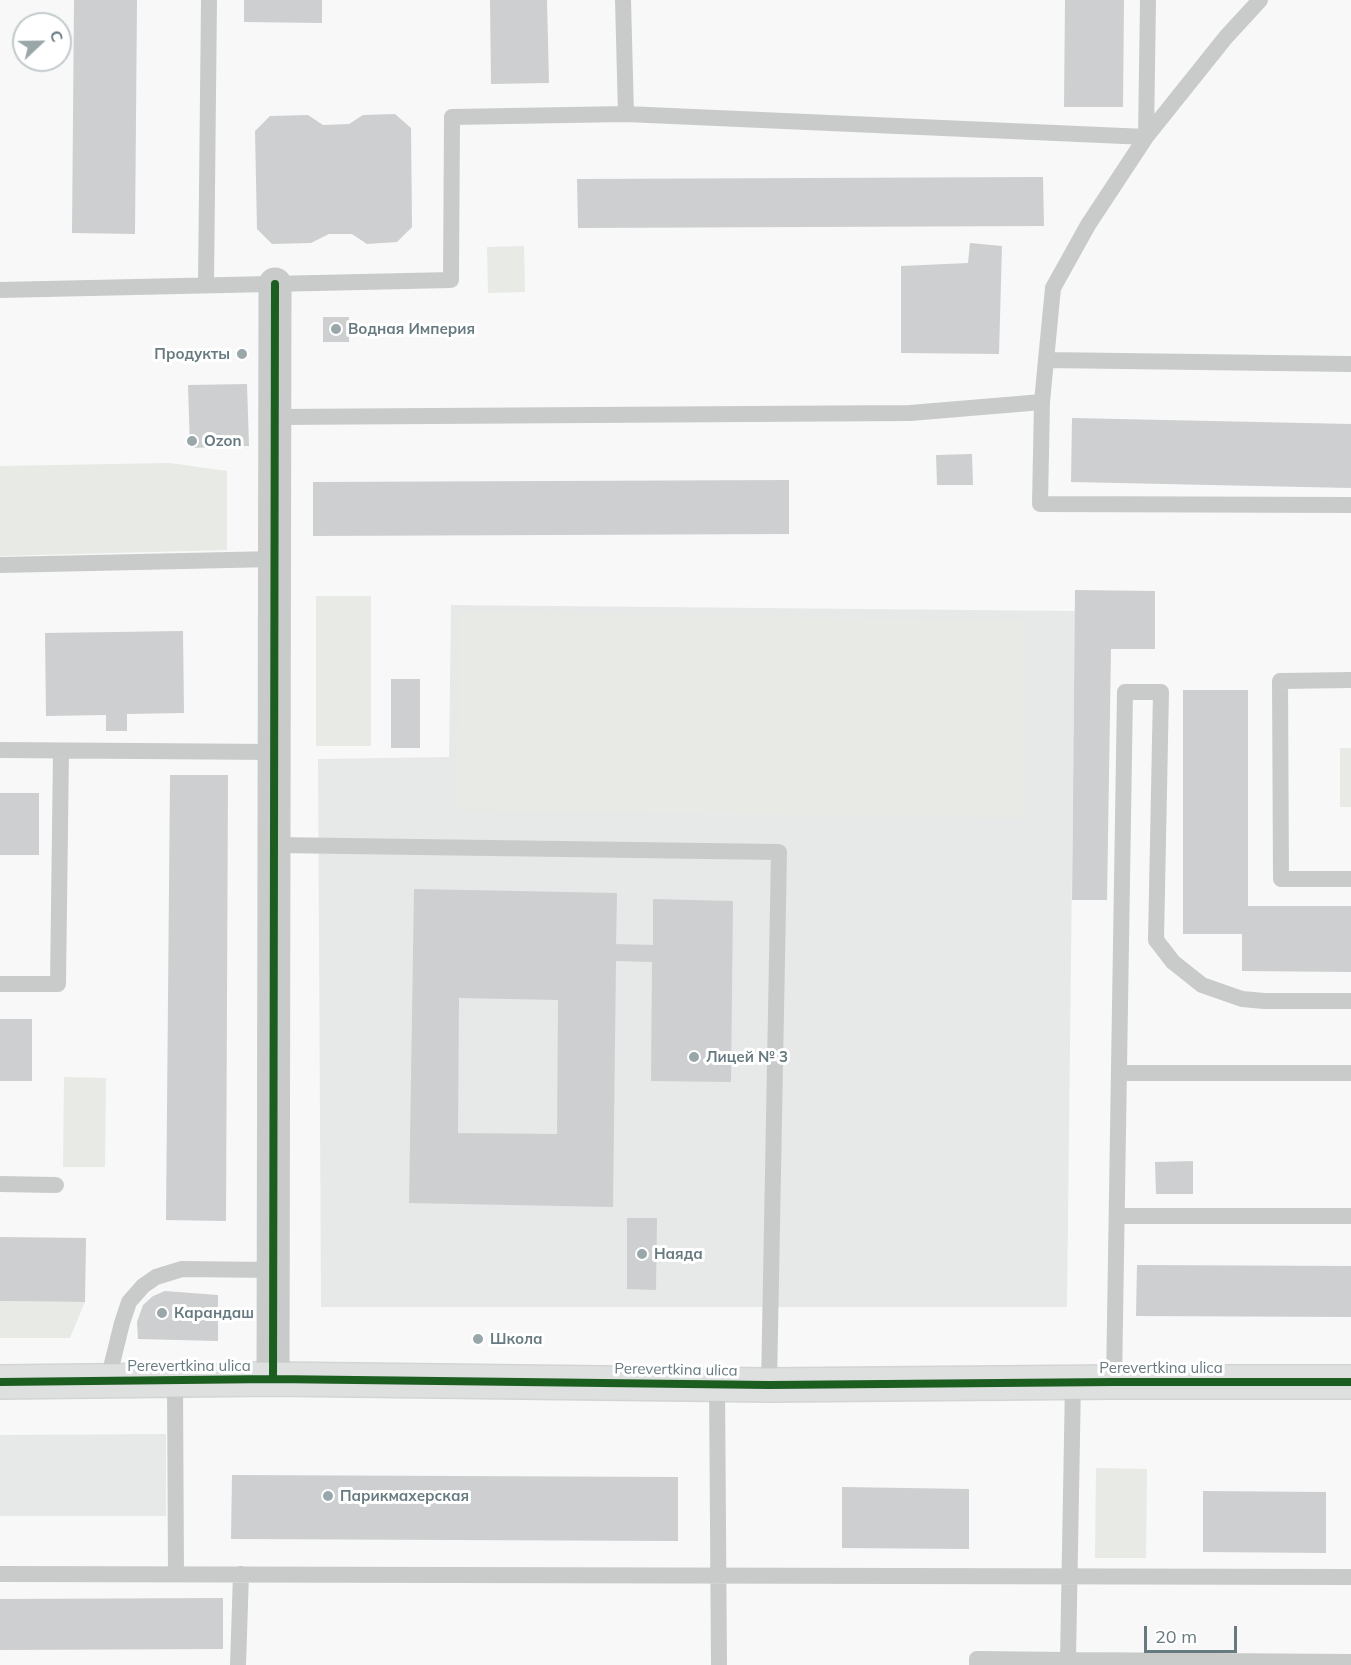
<!DOCTYPE html>
<html>
<head>
<meta charset="utf-8">
<style>
	body { margin:0 }
	#map { position:relative; width:1351px; height:1665px; overflow:hidden; background:#f8f8f8; font-family:Mulish,sans-serif }
	canvas { display:block }
	.north { position:absolute; left:12px; top:12px; width:60px; height:60px; box-sizing:border-box; background:#fff; border:2px solid #c2cacc; border-radius:50%; rotate:68deg; font-size:16px; font-weight:700; line-height:24px; text-align:center; color:#667a80 }
	.north::after { content:''; display:block; margin:auto; width:21px; height:27px; background:#99a6aa; clip-path:polygon(50% 0,100% 100%,50% 72%,0 100%) }
	.scale { position:absolute; left:1144px; top:1626px; width:93px; height:27px; box-sizing:border-box; border:3px solid #667a80; border-top:0; padding-left:8px; font-size:18px; line-height:21px; white-space:nowrap; color:#667a80; -webkit-text-stroke:4px #fff; paint-order:stroke }
</style>
</head>
<body>
<div id="map">
<canvas width="1351" height="1665"></canvas>
<div class="north">С</div>
<div class="scale">20 m</div>
</div>
<script>
const g = document.querySelector('canvas').getContext('2d');
g.lineJoin = 'round';
function fillPath(path, color) {
  g.fillStyle = color;
  g.fill(path, 'evenodd');
}
function shape(rows) {
  const path = new Path2D();
  for (const r of rows) {
    path.moveTo(r[0], r[1]);
    for (let i = 2; i < r.length; i += 2) path.lineTo(r[i], r[i + 1]);
  }
  return path;
}
function stroke(path, color, width, dash) {
  g.strokeStyle = color;
  g.lineWidth = width;
  g.lineCap = dash ? 'butt' : 'round';
  g.setLineDash(dash || []);
  g.stroke(path);
}
function drawText(font, color, halo, rows, align = 'center') {
  g.font = font + ' Mulish,sans-serif';
  g.lineWidth = 6;
  g.setLineDash([]);
  g.textBaseline = 'middle';
  g.strokeStyle = halo;
  g.fillStyle = color;
  for (const [text, x, y, turn = 0] of rows) {
    g.save();
    g.translate(x, y);
    g.rotate((+turn || 0) * Math.PI / 180);
    g.textAlign = isNaN(turn) ? turn : align;
    if (halo) g.strokeText(text, 0, 0);
    g.fillText(text, 0, 0);
    g.restore();
  }
}
fillPath(shape([
	[451,605,1075,611,1067,1307,321,1307,318,759,449,757],
	[166,1434,166,1516,0,1516,0,1435]
]), '#e7e9e8');
fillPath(shape([
	[524,246,525,292,488,293,487,247],
	[170,463,227,471,227,550,0,556,0,466],
	[316,596,371,596,371,746,316,746],
	[459,612,1025,621,1023,818,457,810],
	[1340,748,1351,748,1351,807,1340,807],
	[64,1077,106,1078,105,1167,63,1167],
	[0,1301,85,1302,70,1338,0,1338],
	[1096,1468,1147,1469,1146,1558,1095,1558]
]), '#e8eae6');
fillPath(shape([
	[74,0,137,0,135,234,72,233],
	[244,0,322,0,322,23,244,22],
	[490,0,547,0,549,83,491,84],
	[1065,0,1124,0,1123,107,1064,107],
	[395,114,411,128,412,227,397,242,367,244,352,234,329,234,311,243,272,244,257,229,255,131,270,116,308,115,323,125,349,124,363,115],
	[1043,177,1044,226,578,228,577,179],
	[970,243,1002,246,999,354,901,353,901,266,968,263],
	[323,317,349,317,349,342,323,342],
	[247,384,249,446,190,448,188,385],
	[1072,418,1351,424,1351,488,1071,482],
	[972,454,973,485,937,485,936,455],
	[789,480,789,534,313,536,313,482],
	[1075,590,1155,591,1155,649,1111,649,1107,900,1072,900],
	[183,631,184,713,127,714,127,731,106,731,106,715,46,716,45,633],
	[391,679,420,679,420,748,391,748],
	[1183,690,1248,690,1248,906,1351,906,1351,972,1242,971,1242,934,1183,934],
	[170,775,228,775,226,1221,166,1220],
	[0,793,39,793,39,855,0,855],
	[414,889,617,893,616,944,653,945,653,899,733,901,731,1082,651,1081,652,962,616,961,613,1207,409,1203],
	[459,998,558,1000,557,1134,458,1133],
	[0,1019,32,1019,32,1081,0,1081],
	[1193,1161,1193,1194,1156,1194,1155,1162],
	[627,1218,657,1218,656,1290,627,1289],
	[0,1237,86,1238,85,1302,0,1301],
	[1137,1265,1351,1266,1351,1317,1136,1316],
	[165,1291,218,1295,218,1341,138,1339,137,1322,143,1305,153,1296],
	[232,1475,678,1477,678,1541,231,1539],
	[842,1487,969,1489,969,1549,842,1548],
	[1203,1491,1326,1492,1326,1553,1203,1552],
	[223,1598,223,1649,0,1650,0,1599]
]), '#cdcfd0');
const secondary = shape([
	[0,1382,273,1379,769,1385,1114,1382,1351,1382]
]);
stroke(secondary, '#d3d4d5', 36);
stroke(shape([
	[623,0,626,114],
	[206,285,209,0],
	[0,290,451,280,452,117,626,114,1146,137,1148,0],
	[1046,360,1053,288,1088,225,1146,137,1226,37,1260,0],
	[1351,364,1046,360,1042,402,1040,504,1351,505],
	[275,417,910,413,1042,402],
	[0,565,275,559],
	[1351,680,1280,681,1281,879,1351,879],
	[0,750,274,752],
	[274,845,779,852,769,1385],
	[0,984,58,984,61,751],
	[1119,1073,1351,1073],
	[0,1184,56,1185],
	[1117,1216,1351,1216],
	[108,1380,122,1323,129,1302,143,1286,156,1277,182,1269,273,1270],
	[175,1380,176,1574],
	[1073,1382,1068,1660,1351,1662],
	[1114,1382,1125,692,1161,692,1156,940,1173,962,1202,985,1242,999,1264,1001,1351,1001],
	[717,1384,719,1665],
	[0,1574,1351,1577],
	[238,1665,241,1574],
	[977,1665,977,1659,1068,1660]
]), '#c9cbcb', 16);
stroke(shape([
	[273,1379,275,284]
]), '#c9cbcb', 33);
stroke(secondary, '#dedfdf', 33);
stroke(shape([
	[273,1379,275,284],
	[0,1382,273,1379,769,1385,1114,1382,1351,1382]
]), '#1b5e20', 8);
for (const [x, y, r, color] of [
	[336,329,6,"#99a6aa"],
	[242,354,6,"#99a6aa"],
	[192,441,6,"#99a6aa"],
	[694,1057,6,"#99a6aa"],
	[642,1254,6,"#99a6aa"],
	[162,1313,6,"#99a6aa"],
	[478,1339,6,"#99a6aa"],
	[328,1496,6,"#99a6aa"]
]) {
  const dot = new Path2D();
  dot.arc(x, y, r, 0, 2 * Math.PI);
  g.fillStyle = color;
  g.fill(dot);
  stroke(dot, '#fff', 2);
}
drawText('bold 15px', '#667a80', '#fff', [
	["Водная Империя",348,329],
	["Продукты",230,354,"right"],
	["Ozon",204,441],
	["Лицей № 3",706,1057],
	["Наяда",654,1254],
	["Карандаш",174,1313],
	["Школа",490,1339],
	["Парикмахерская",340,1496]
], 'left');
drawText('15px', '#667a80', '#fff', [
	["Perevertkina ulica",189,1366],
	["Perevertkina ulica",1161,1368],
	["Perevertkina ulica",676,1370,1]
]);
</script>
</body>
</html>
